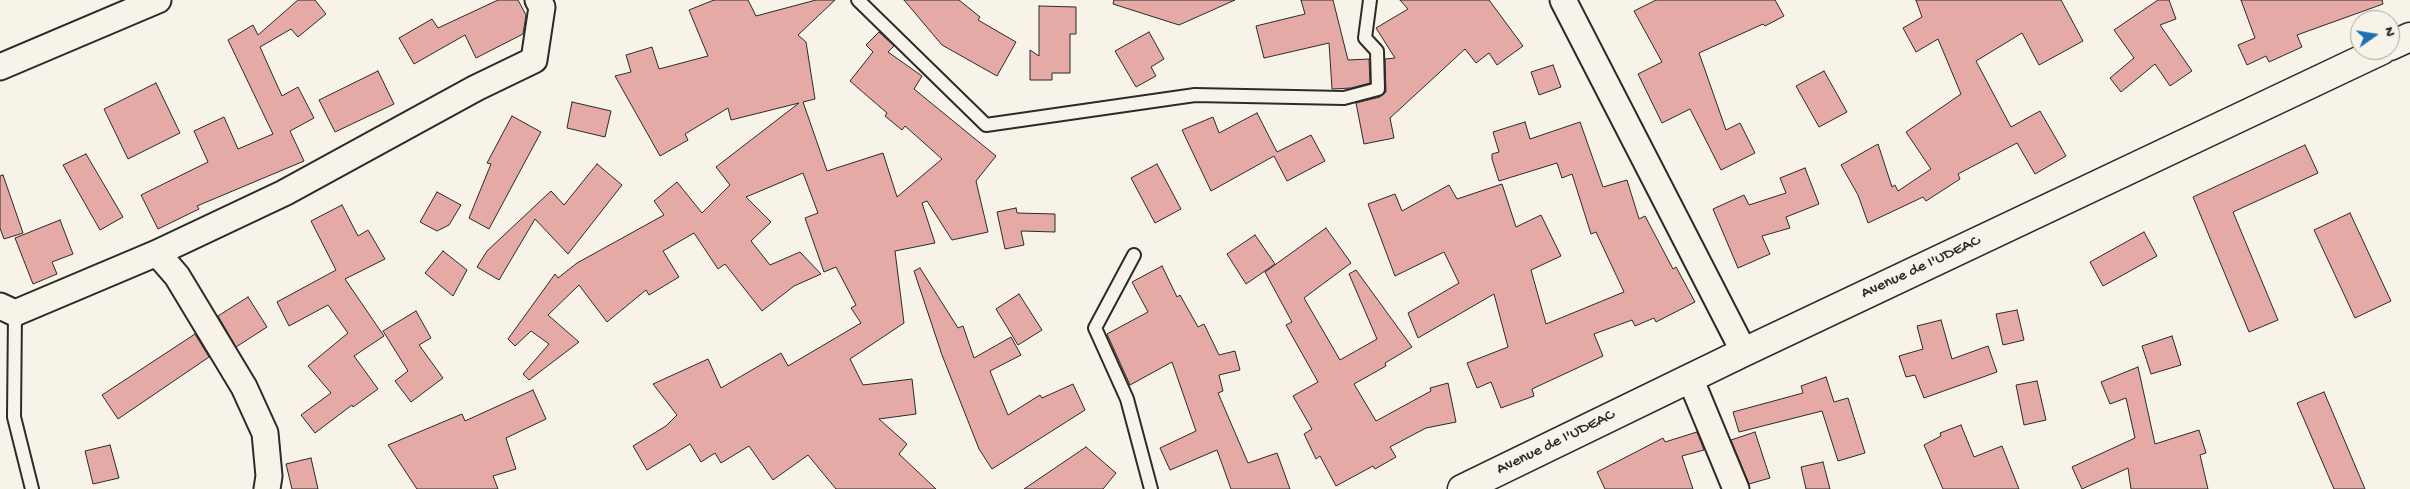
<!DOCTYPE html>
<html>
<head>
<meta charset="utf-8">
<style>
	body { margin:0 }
	#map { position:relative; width:2410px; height:489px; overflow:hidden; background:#f7f3e8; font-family:"Gochi Hand",sans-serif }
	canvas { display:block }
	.north { position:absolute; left:2350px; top:10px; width:50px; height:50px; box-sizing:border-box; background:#f7f3e8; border:1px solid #a5a39c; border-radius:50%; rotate:77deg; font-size:14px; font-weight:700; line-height:20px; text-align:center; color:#2b2b2b }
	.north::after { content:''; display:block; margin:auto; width:18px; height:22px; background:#1f6fb2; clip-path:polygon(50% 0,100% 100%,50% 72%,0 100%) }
</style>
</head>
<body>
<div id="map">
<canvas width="2410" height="489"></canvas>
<div class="north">N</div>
</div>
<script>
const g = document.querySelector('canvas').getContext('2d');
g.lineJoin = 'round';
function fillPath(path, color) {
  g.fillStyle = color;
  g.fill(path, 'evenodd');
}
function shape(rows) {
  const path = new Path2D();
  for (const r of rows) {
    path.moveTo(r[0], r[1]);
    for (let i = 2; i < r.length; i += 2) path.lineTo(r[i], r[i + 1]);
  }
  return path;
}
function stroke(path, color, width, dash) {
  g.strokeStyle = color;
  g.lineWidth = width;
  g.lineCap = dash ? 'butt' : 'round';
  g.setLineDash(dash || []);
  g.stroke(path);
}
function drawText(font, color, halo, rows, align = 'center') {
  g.font = font + ' "Gochi Hand",sans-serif';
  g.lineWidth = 4.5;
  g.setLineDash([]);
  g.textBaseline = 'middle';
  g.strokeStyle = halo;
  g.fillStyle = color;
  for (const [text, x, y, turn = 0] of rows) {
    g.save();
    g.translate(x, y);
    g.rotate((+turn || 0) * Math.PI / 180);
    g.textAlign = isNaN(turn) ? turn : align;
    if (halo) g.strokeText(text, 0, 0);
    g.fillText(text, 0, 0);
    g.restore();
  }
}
const building = shape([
	[298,0,315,0,326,14,298,37,291,29,260,47,282,96,298,87,314,118,290,131,304,161,197,206,199,209,158,229,141,195,208,162,194,131,224,117,238,149,273,134,228,40,253,25,258,35,298,0],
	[498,0,518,0,526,15,523,34,476,58,465,35,414,64,399,38,432,19,438,28,498,0],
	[714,0,748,0,756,16,816,0,835,0,798,35,806,42,815,99,803,102,827,171,883,153,897,197,942,159,905,126,902,130,885,116,887,113,850,81,873,52,866,45,879,32,894,46,888,52,922,76,914,89,996,156,976,181,988,232,952,240,927,201,922,203,935,243,895,251,904,323,850,359,863,385,912,379,916,414,879,419,907,444,899,454,936,489,836,489,808,455,773,480,749,446,721,463,715,453,701,462,690,444,647,470,633,446,666,426,677,415,653,384,708,359,721,388,781,353,788,366,861,323,851,308,856,305,836,267,824,272,805,218,818,213,803,173,746,197,771,222,751,241,770,265,800,252,821,274,794,286,762,311,725,264,718,269,694,233,663,251,679,277,649,295,646,290,607,322,579,285,548,315,579,342,529,380,523,374,549,344,531,331,515,346,508,339,555,274,558,278,577,263,664,215,654,201,677,182,702,213,730,185,716,167,799,103,731,120,728,108,685,134,688,140,660,156,615,76,631,72,626,55,652,47,659,69,708,56,689,10,714,0],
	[904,0,959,0,980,17,978,20,1016,42,997,76,942,45,904,0],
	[1114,0,1235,0,1179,25,1113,4,1114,0],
	[1301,0,1333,0,1348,60,1369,59,1370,83,1351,88,1332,89,1329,43,1264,58,1256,26,1305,14,1301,0],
	[1400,0,1489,0,1523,46,1497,65,1489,53,1476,63,1465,49,1390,118,1394,138,1364,144,1356,103,1380,97,1386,92,1385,59,1395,58,1376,28,1408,9,1400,0],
	[1656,0,1775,0,1784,16,1765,26,1763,24,1699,53,1726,130,1740,123,1755,153,1721,170,1690,109,1662,123,1638,74,1662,62,1634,11,1656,0],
	[1916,0,2061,0,2083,41,2039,65,2022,33,1976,61,2011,127,2040,111,2066,156,2035,174,2017,143,1958,174,1960,179,1926,201,1923,197,1868,223,1858,195,1841,165,1878,144,1892,187,1895,185,1898,191,1931,169,1906,132,1961,94,1938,39,1916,52,1903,28,1922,17,1916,0],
	[2158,0,2169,0,2176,19,2160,25,2192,71,2170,86,2155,64,2121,92,2110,78,2134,58,2114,30,2158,0],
	[2241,0,2382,0,2383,4,2297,35,2302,47,2269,62,2266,56,2247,65,2238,45,2255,38,2241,0],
	[1039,6,1076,7,1076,34,1070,34,1070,73,1052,73,1052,80,1030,80,1030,50,1039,56,1039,6],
	[1149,32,1164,59,1151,67,1156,76,1136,87,1115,51,1149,32],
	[1553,65,1561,87,1539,95,1531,72,1553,65],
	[378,71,394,104,335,132,319,100,378,71],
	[1824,71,1847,112,1819,127,1796,86,1824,71],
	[156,83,180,133,128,159,104,109,156,83],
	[572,102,611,111,605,137,567,128,572,102],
	[1257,113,1277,152,1311,135,1325,161,1287,181,1274,156,1211,191,1182,130,1213,117,1219,133,1257,113],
	[512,116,541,132,489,229,469,218,491,164,487,163,512,116],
	[1525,122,1530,139,1580,122,1603,187,1627,180,1639,219,1645,216,1673,269,1676,267,1695,302,1656,322,1654,318,1635,326,1632,320,1594,334,1603,356,1532,389,1534,396,1501,408,1491,382,1477,388,1467,363,1508,347,1494,294,1418,338,1408,313,1459,283,1444,252,1395,276,1368,204,1395,194,1402,211,1449,185,1457,199,1502,184,1516,227,1541,215,1561,256,1531,270,1546,324,1624,292,1596,232,1591,234,1572,174,1562,178,1557,163,1499,181,1492,159,1492,154,1499,152,1493,132,1525,122],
	[2305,145,2318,173,2233,212,2278,320,2249,332,2193,197,2305,145],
	[86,154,123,217,100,230,63,165,86,154],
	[597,164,622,185,568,254,535,219,499,280,477,267,487,251,551,191,564,205,597,164],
	[1157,164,1181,209,1155,223,1131,178,1157,164],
	[1805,168,1819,204,1786,217,1790,228,1762,236,1770,254,1738,268,1713,209,1744,195,1749,205,1786,193,1780,178,1805,168],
	[3,175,23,233,4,239,0,228,0,176,3,175],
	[437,192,461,205,449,225,437,231,420,222,437,192],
	[342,205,358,236,368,230,385,259,345,279,384,336,354,356,378,389,353,407,352,405,315,433,301,415,331,393,308,366,348,333,328,305,289,326,277,302,336,270,311,221,342,205],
	[1016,208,1017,213,1055,214,1055,232,1021,231,1024,245,1005,249,997,212,1016,208],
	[2350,213,2391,301,2355,318,2314,230,2350,213],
	[60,220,73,254,52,262,57,274,33,284,15,238,60,220],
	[1326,228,1351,263,1304,298,1340,360,1377,339,1349,274,1356,270,1412,347,1385,363,1386,366,1354,384,1376,421,1431,391,1430,388,1448,383,1456,422,1426,428,1390,447,1396,457,1375,469,1373,466,1336,486,1320,456,1316,459,1304,434,1312,429,1293,396,1318,382,1286,325,1292,322,1265,272,1326,228],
	[2144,232,2157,256,2103,286,2090,262,2144,232],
	[1255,235,1275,264,1246,284,1227,254,1255,235],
	[443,251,467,270,453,296,425,273,443,251],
	[1162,266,1177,297,1180,295,1198,327,1204,324,1219,355,1235,351,1240,370,1219,375,1223,391,1218,393,1248,463,1277,453,1290,489,1231,489,1217,450,1170,470,1160,448,1196,431,1172,362,1130,385,1107,334,1148,312,1132,282,1162,266],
	[920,268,958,328,963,326,974,358,1011,337,1021,355,990,371,1008,415,1040,395,1042,398,1073,384,1085,410,992,469,979,449,942,355,914,271,920,268],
	[1019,294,1042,330,1018,345,996,309,1019,294],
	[248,297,267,327,236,347,218,316,248,297],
	[2017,310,2024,340,2003,345,1996,314,2017,310],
	[416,311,431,338,419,345,443,378,411,402,395,381,408,371,383,331,416,311],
	[1941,320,1952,359,1988,346,1997,372,1924,398,1915,375,1906,377,1899,356,1923,349,1917,326,1941,320],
	[195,334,209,357,118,419,102,395,195,334],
	[2172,336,2181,365,2151,374,2142,346,2172,336],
	[2138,367,2155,444,2199,430,2206,453,2200,455,2208,489,2131,489,2128,468,2082,489,2072,467,2135,438,2126,398,2110,404,2101,382,2138,367],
	[1826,377,1834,402,1848,398,1865,453,1838,461,1822,411,1739,432,1733,412,1803,393,1801,386,1826,377],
	[2037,381,2046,420,2024,425,2016,385,2037,381],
	[533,390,546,419,506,438,516,469,493,476,498,489,417,489,388,445,462,414,465,421,533,390],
	[2324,392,2365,489,2334,489,2297,403,2324,392],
	[1961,425,1974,457,2002,446,2019,489,1943,489,1924,445,1941,436,1940,433,1961,425],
	[1697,432,1704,450,1682,456,1693,489,1605,489,1597,472,1663,438,1665,442,1697,432],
	[1755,432,1770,478,1749,484,1731,440,1755,432],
	[110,445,119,478,93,484,85,451,110,445],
	[1086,447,1116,473,1103,489,1024,489,1086,447],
	[311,458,318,489,292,489,286,464,311,458],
	[1823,462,1830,489,1806,489,1801,467,1823,462]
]);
fillPath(building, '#e5aaa6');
stroke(building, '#2b2b2b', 1);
const lane = shape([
	[858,0,986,125,1195,95,1344,98,1378,89,1377,51,1365,38,1370,0],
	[1134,255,1095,328,1127,399,1151,489],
	[15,313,14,417,32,489]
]);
const street = shape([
	[1563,0,1744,352],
	[0,67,158,0],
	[157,253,177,276,244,387,265,433,269,476,267,489],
	[0,306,15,313,157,253,284,193,476,88,534,60,542,7,538,0],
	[1690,378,1736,489]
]);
const secondary = shape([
	[2390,46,2410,37],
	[1462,489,1744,352,2382,50]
]);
stroke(lane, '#2b2b2b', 16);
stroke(street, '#2b2b2b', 29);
stroke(secondary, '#2b2b2b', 31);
stroke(lane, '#f7f3e8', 12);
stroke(street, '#f7f3e8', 25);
stroke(secondary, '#f7f3e8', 28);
drawText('16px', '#2b2b2b', '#f7f3e8', [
	["Avenue de I'UDEAC",1921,268,-25],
	["Avenue de I'UDEAC",1556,443,-26]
]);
</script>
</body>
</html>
